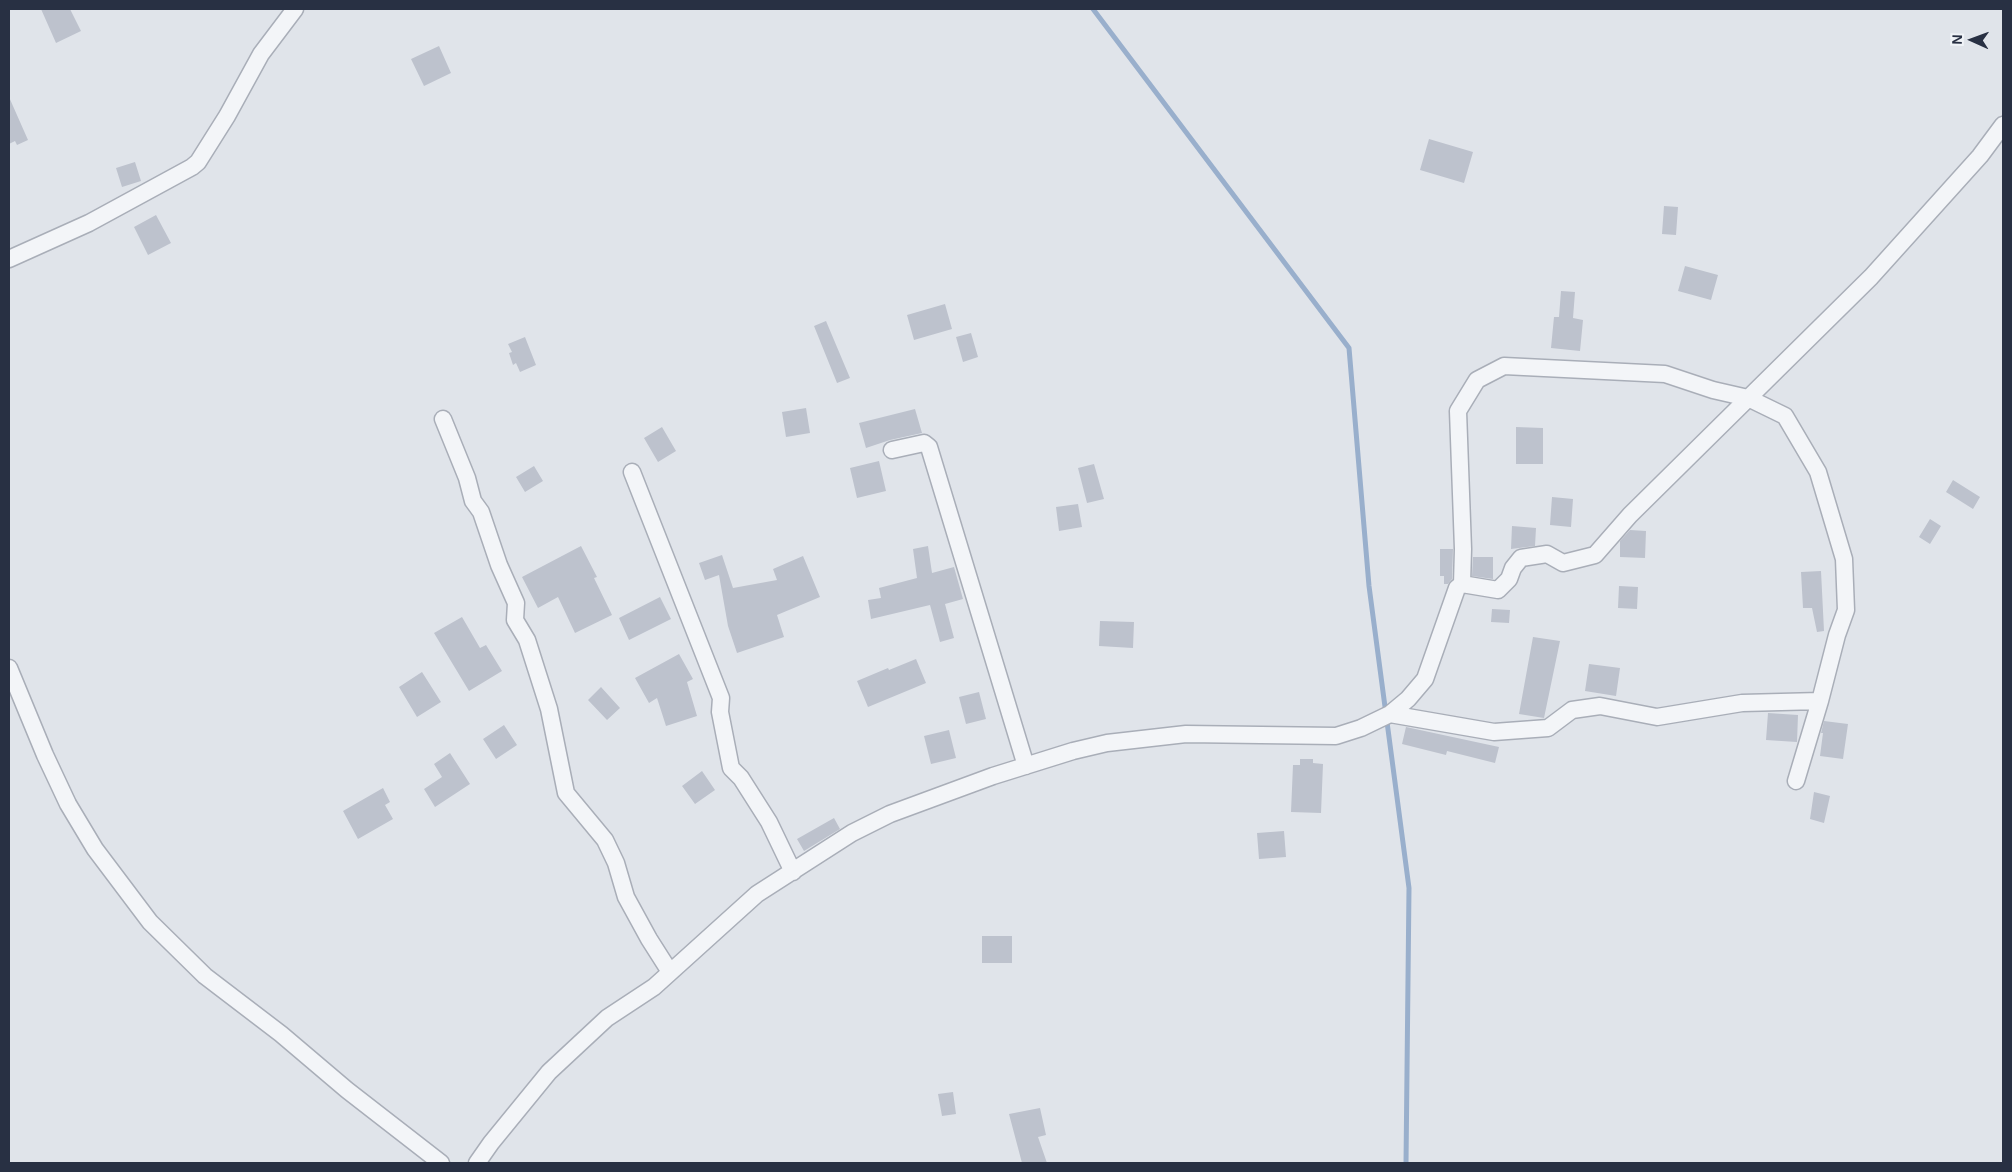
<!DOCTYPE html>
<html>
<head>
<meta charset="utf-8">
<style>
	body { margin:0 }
	#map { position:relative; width:2012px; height:1172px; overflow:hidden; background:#e0e4ea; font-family:Arial,sans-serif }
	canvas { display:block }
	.frame { position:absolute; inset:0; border:10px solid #283043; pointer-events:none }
	.north { position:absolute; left:1947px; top:15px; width:50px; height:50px; -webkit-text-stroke:4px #f0f3f7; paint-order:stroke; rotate:272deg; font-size:14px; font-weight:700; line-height:20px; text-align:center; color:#283043 }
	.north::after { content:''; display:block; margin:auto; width:18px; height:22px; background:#283043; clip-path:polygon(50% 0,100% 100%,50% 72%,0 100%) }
</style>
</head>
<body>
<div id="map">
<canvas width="2012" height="1172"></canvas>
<div class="frame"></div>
<div class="north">N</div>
</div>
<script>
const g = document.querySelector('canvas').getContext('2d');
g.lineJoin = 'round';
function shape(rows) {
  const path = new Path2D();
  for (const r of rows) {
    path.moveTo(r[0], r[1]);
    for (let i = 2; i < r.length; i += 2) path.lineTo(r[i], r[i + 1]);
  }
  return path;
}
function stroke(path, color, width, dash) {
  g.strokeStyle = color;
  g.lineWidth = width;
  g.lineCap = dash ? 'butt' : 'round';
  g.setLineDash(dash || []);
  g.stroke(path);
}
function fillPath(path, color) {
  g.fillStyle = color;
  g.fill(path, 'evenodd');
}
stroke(shape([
	[1093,9,1349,348,1369,586,1409,888,1406,1163]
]), '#99afcc', 5);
fillPath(shape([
	[41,9,70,9,81,31,56,43],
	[439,46,451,73,424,86,411,59],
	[9,97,28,140,17,145,15,141,9,144],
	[1429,139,1473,152,1464,183,1420,170],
	[135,162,141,181,122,187,116,168],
	[1664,206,1678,207,1676,235,1662,234],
	[156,215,171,243,148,255,134,227],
	[1685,266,1718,275,1711,300,1678,291],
	[1561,291,1575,292,1573,318,1583,320,1580,351,1551,348,1554,317,1559,317],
	[945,304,952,329,914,340,907,315],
	[826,321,850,378,837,383,814,326],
	[971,333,978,357,963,362,956,337],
	[525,337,536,365,520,372,516,363,513,365,509,353,512,352,508,344],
	[806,408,810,433,786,437,782,412],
	[915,409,922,433,890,440,866,448,859,423],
	[662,427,676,451,658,462,644,438],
	[1516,427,1543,428,1543,464,1516,464],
	[879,461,886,491,857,498,850,468],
	[1094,464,1104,499,1087,503,1078,468],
	[534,466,543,481,525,492,516,477],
	[1953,480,1980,497,1973,509,1946,492],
	[1552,497,1573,499,1571,527,1550,525],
	[1078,504,1082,527,1059,531,1056,507],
	[1930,519,1941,526,1930,544,1919,537],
	[1512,526,1536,528,1535,546,1511,549],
	[1630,530,1646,531,1645,558,1620,557,1620,541],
	[581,546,597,577,594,578,612,615,575,633,558,597,538,608,522,577],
	[928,546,932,573,954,567,963,599,945,604,954,638,940,642,930,605,871,619,868,600,881,598,879,588,917,578,913,549],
	[1440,549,1453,549,1452,579,1448,584,1444,584,1444,576,1440,576],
	[722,555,733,588,777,580,773,569,803,556,820,597,777,615,784,637,737,653,728,626,719,575,705,580,699,563],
	[1473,557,1493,557,1493,579,1472,576],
	[1821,571,1824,631,1817,632,1812,608,1803,608,1801,572],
	[1619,586,1638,587,1637,609,1618,608],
	[660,597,671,619,629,640,619,618],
	[1492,609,1510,610,1509,623,1491,622],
	[462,617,480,648,486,645,502,671,469,691,434,633],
	[1100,621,1134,622,1133,648,1099,646],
	[1533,637,1560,641,1544,718,1519,714],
	[679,654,693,679,687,682,697,716,666,726,657,698,649,703,635,678],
	[916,659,926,683,868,707,857,681,888,668,889,670],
	[1589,664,1620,668,1616,696,1585,691],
	[422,672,441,702,417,717,399,687],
	[601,687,620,708,607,720,588,700],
	[979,692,986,719,966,724,959,697],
	[1768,713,1798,715,1797,742,1766,740],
	[1824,721,1848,724,1843,759,1820,756,1823,733,1821,733],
	[504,725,517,745,496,759,483,739],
	[1406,727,1499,747,1495,763,1447,751,1446,755,1402,744],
	[949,730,956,758,931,764,924,736],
	[450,753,470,784,435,807,424,789,442,777,434,764],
	[1300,759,1313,759,1313,763,1323,764,1321,813,1291,812,1293,765,1300,765],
	[702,771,715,790,695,804,682,786],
	[383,788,390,802,385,805,393,819,358,839,343,811],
	[1814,792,1830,796,1824,823,1810,819],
	[834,818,840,829,804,851,797,839],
	[1284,831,1286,857,1259,859,1257,833],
	[982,936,1012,936,1012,963,982,963],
	[953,1092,956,1114,942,1116,938,1094],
	[1040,1108,1046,1135,1038,1137,1047,1163,1022,1163,1009,1114]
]), '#bdc2cd');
const minor = shape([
	[9,259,89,223,192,167,198,162,227,116,261,54,295,9],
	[443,419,467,478,473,501,481,512,499,565,516,603,515,620,527,640,549,709,566,793,605,840,616,863,626,897,649,939,670,972],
	[892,450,924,443,929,447,1026,766],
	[632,472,721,698,720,712,731,768,741,778,769,822,793,872],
	[1462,584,1463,549,1458,411,1477,380,1504,366,1665,374,1713,390,1748,398,1785,416,1818,472,1844,559,1846,610,1837,635,1820,701,1796,781],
	[9,668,45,755,68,804,95,849,150,922,205,976,281,1034,347,1090,441,1163],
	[1390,714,1494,732,1548,728,1572,710,1600,706,1657,717,1742,703,1820,701],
	[477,1163,491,1143,549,1072,607,1018,654,987,757,894,852,833,890,814,993,776,1073,751,1107,743,1186,734,1336,736,1361,728,1390,714,1408,699,1425,679,1457,588,1462,584,1498,590,1509,579,1513,568,1521,558,1547,554,1563,563,1595,555,1630,515,1871,277,1980,156,2003,125]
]);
stroke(minor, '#a9aeb8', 19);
stroke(minor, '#f3f5f8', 16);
</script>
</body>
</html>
